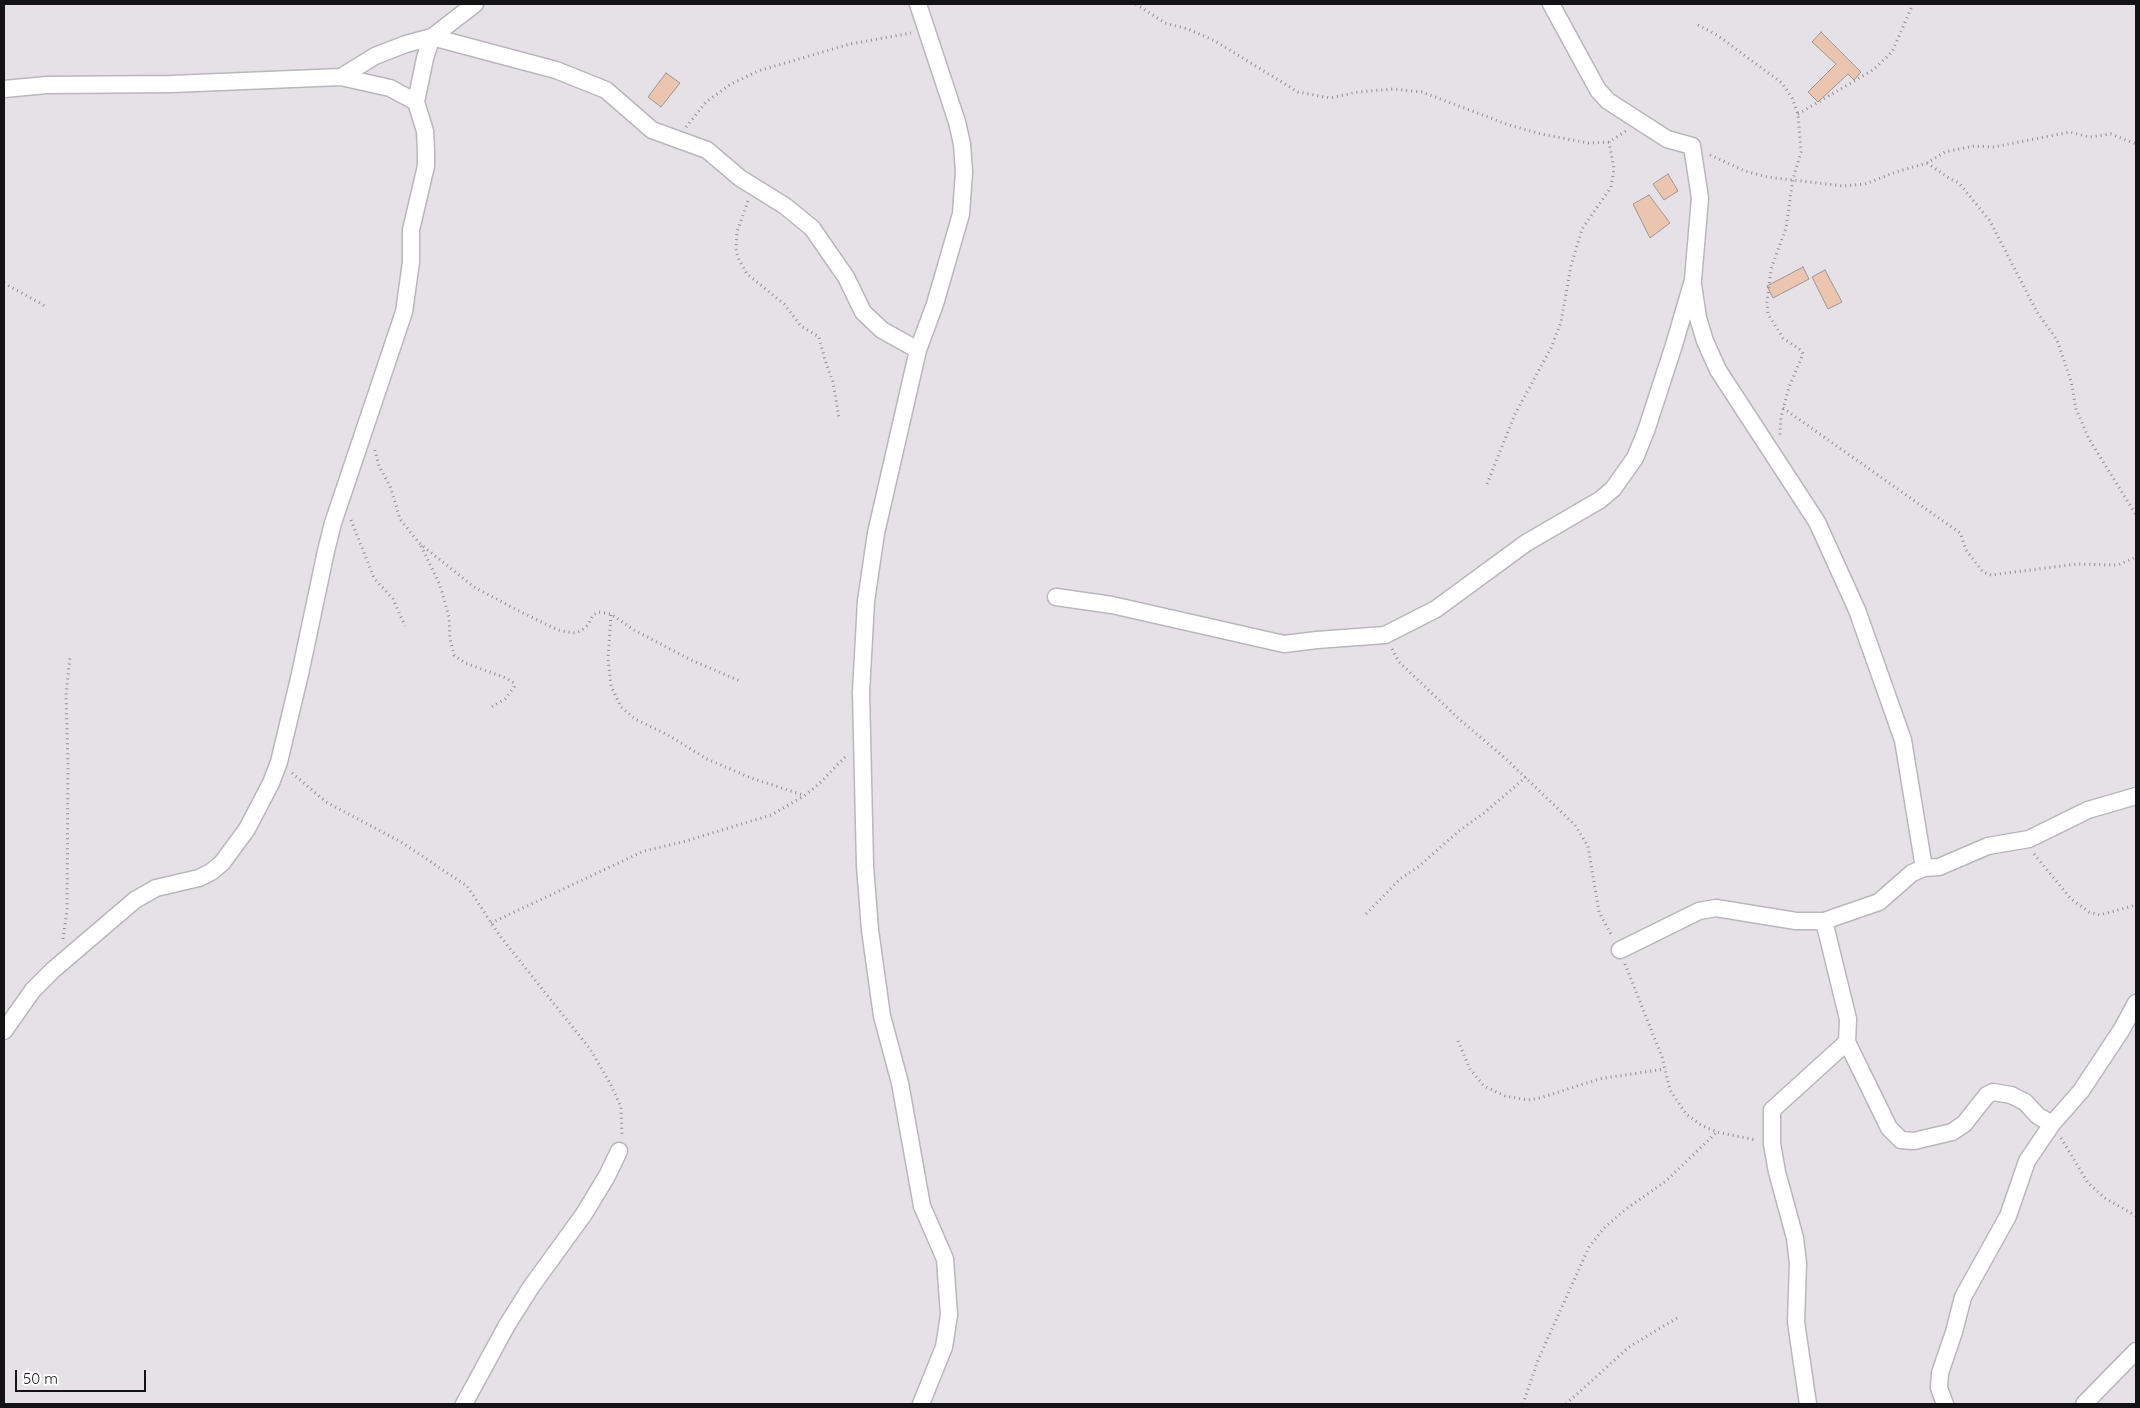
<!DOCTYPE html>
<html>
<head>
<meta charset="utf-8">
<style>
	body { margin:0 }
	#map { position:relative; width:2140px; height:1408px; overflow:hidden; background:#e5e1e6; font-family:Quicksand,sans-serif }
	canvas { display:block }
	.frame { position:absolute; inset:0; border:5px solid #131214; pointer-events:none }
	.scale { position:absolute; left:15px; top:1370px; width:131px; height:22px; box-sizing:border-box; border:2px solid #131214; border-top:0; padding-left:6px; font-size:15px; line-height:18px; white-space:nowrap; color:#131214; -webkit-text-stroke:4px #fff; paint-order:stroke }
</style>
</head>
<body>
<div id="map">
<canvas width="2140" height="1408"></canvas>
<div class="frame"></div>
<div class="scale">50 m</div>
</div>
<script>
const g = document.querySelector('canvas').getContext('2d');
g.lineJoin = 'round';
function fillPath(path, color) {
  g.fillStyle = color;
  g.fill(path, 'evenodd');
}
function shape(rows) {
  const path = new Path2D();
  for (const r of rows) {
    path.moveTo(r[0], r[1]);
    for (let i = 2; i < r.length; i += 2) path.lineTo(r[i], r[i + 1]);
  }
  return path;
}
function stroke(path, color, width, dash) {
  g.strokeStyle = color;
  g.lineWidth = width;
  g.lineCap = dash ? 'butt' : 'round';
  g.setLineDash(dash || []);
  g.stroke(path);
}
const building = shape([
	[1821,32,1861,72,1854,80,1848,74,1818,102,1808,92,1836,64,1812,42,1821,32],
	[666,73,680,83,661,107,648,97,666,73],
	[1668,174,1678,191,1664,200,1653,184,1668,174],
	[1649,195,1670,223,1650,238,1633,204,1649,195],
	[1803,267,1809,279,1773,298,1767,286,1803,267],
	[1825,270,1842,302,1828,309,1812,277,1825,270]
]);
fillPath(building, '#ebc5af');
stroke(building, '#9c9794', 1);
const minor = shape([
	[918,4,957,122,962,144,964,172,961,214,935,304,918,350,876,533,866,601,861,692,865,866,870,930,882,1016,900,1083,922,1206,945,1259,949,1315,944,1347,921,1404],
	[341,77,375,56,406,44,432,37,556,70,606,90,652,130,707,150,740,178,785,206,812,228,846,277,863,312,882,330,918,350],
	[4,89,47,85,172,84,341,77,390,88,416,102,425,131,426,150,426,166,411,230,411,262,404,312,333,523,326,551,300,674,279,762,271,783,247,829,222,863,211,872,199,878,156,888,135,900,53,970,33,990,4,1031],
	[416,102,425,58,432,37,475,4],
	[1693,285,1698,318,1705,341,1718,370,1817,522,1857,610,1903,740,1924,868],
	[1056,597,1112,605,1284,644,1317,640,1385,635,1436,609,1526,543,1600,500,1613,489,1635,458,1646,431,1674,345,1693,280,1700,198,1692,146,1667,139,1608,101,1598,90,1551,4],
	[1824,921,1848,1019,1847,1042,1889,1128,1901,1140,1914,1141,1952,1132,1964,1124,1987,1095,1993,1092,2011,1095,2025,1102,2038,1116,2052,1124],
	[1620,950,1699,911,1716,908,1796,921,1824,921,1879,902,1912,873,1924,868,1939,867,1988,846,2029,839,2088,810,2136,796],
	[464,1404,507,1325,531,1287,584,1214,607,1176,619,1151],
	[1808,1404,1796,1322,1798,1263,1795,1238,1777,1172,1772,1144,1772,1110,1847,1042],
	[1945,1404,1939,1388,1940,1373,1954,1332,1963,1297,2008,1216,2027,1161,2052,1124,2081,1091,2122,1029,2136,1003],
	[2084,1404,2136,1351]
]);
stroke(minor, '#bab7bc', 19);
stroke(shape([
	[1136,4,1165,23,1188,29,1215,41,1298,92,1330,98,1358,92,1393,89,1422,92,1509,125,1541,134,1588,143,1609,142,1626,131],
	[1698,25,1717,35,1782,83,1792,98,1798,114,1801,152,1793,179,1786,228,1771,269,1767,303,1768,314,1783,338,1802,351,1803,354,1789,387,1781,417,1780,435],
	[1798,114,1873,70,1892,52,1913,4],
	[686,127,706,102,731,84,758,71,850,44,911,33],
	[1710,155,1745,171,1767,177,1843,186,1865,184,1896,172,1927,163,1945,152,1974,146,1994,147,2070,132,2089,137,2111,134,2136,144],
	[1927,163,1949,178,1959,183,1990,221,2037,312,2057,340,2071,381,2076,409,2089,439,2136,515],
	[748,201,737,232,736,249,738,258,747,274,784,304,801,326,819,337,825,360,833,382,839,418],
	[4,283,45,306],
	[1783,408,1960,533,1966,550,1983,572,1991,575,2077,564,2118,565,2136,557],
	[375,450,379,466,390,486,400,519,419,543,474,587,521,612,558,630,567,632,576,633,582,630,588,625,593,615,599,612,611,614,634,630,691,660,740,681],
	[1487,484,1515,414,1551,348,1561,322,1571,266,1582,229,1611,187,1614,169,1609,142],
	[351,520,374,578,393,599,405,626],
	[421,546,440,585,449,617,450,639,454,655,465,663,506,678,514,683,514,687,505,699,490,708],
	[611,615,608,658,611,686,621,707,635,719,668,735,707,759,751,778,803,795],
	[1392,649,1399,662,1459,719,1505,758,1575,825,1588,846,1599,912,1612,936],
	[292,773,326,802,401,842,467,886,500,936,590,1049,610,1083,621,1107,622,1136],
	[2034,854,2071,899,2089,912,2100,915,2136,905],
	[1366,914,1400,879,1418,867,1459,831,1484,813,1526,777],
	[491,923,644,851,686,841,771,815,804,796,819,784,845,757],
	[63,939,67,911,68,765,66,695,70,657],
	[1625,964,1662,1057,1670,1090,1686,1114,1701,1125,1717,1132,1756,1140],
	[1458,1041,1470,1069,1484,1086,1505,1096,1528,1100,1540,1098,1599,1079,1665,1069],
	[2061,1138,2088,1183,2105,1198,2136,1216],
	[1523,1404,1538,1360,1589,1247,1604,1228,1626,1209,1666,1181,1717,1132],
	[1566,1404,1629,1347,1677,1318]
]), '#928f93', 3, [1, 4]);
stroke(minor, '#fff', 16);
</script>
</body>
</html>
